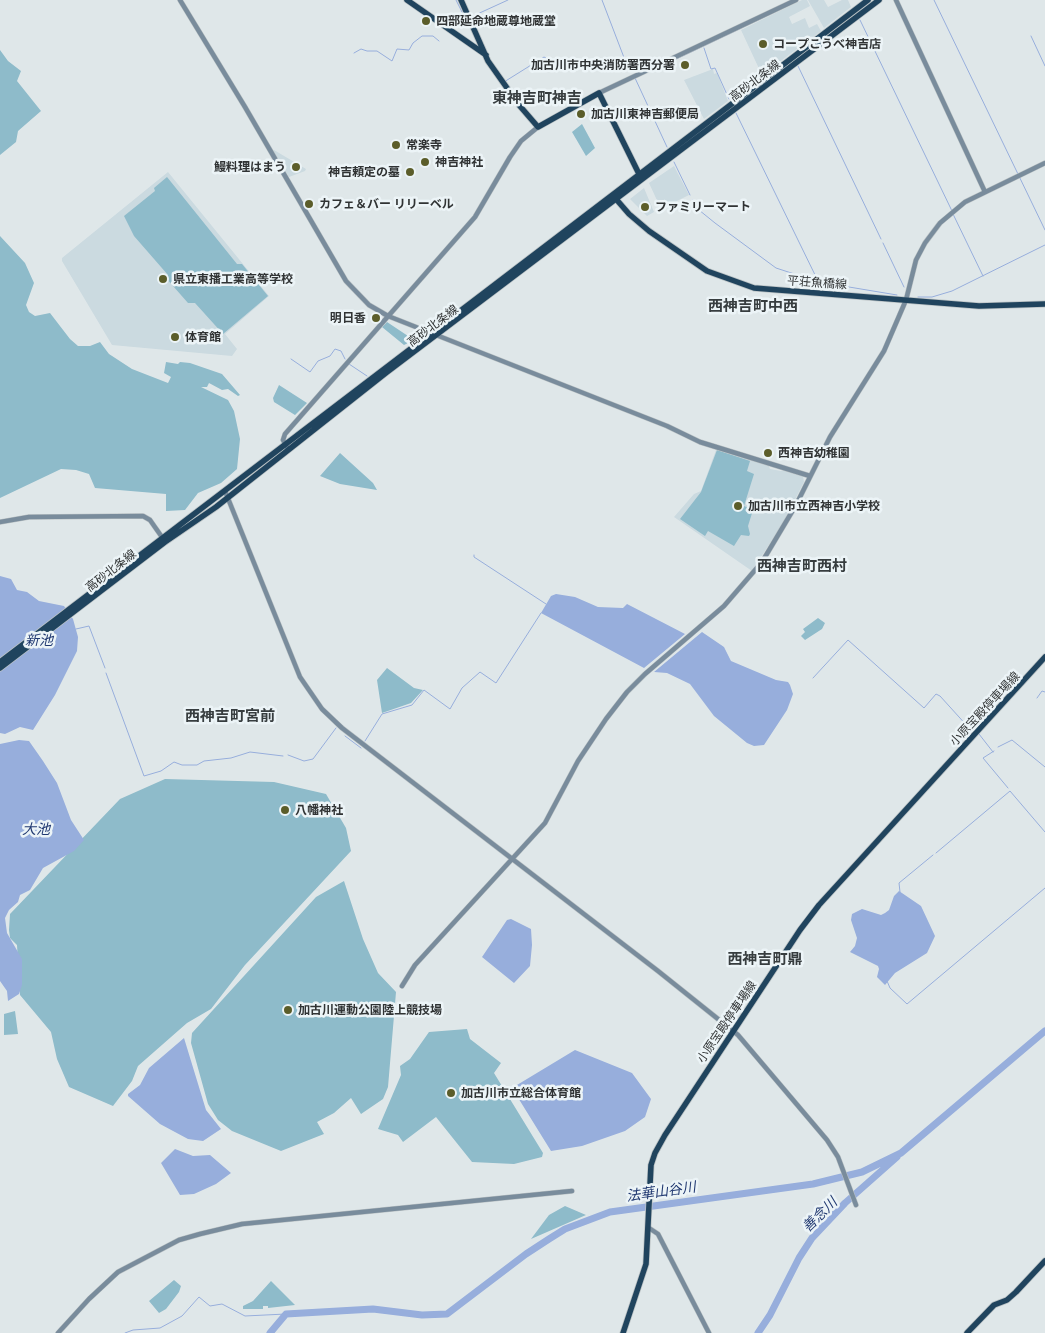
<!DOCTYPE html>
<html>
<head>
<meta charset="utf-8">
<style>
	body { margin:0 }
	canvas { display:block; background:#dfe7e9 }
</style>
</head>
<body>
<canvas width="1045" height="1333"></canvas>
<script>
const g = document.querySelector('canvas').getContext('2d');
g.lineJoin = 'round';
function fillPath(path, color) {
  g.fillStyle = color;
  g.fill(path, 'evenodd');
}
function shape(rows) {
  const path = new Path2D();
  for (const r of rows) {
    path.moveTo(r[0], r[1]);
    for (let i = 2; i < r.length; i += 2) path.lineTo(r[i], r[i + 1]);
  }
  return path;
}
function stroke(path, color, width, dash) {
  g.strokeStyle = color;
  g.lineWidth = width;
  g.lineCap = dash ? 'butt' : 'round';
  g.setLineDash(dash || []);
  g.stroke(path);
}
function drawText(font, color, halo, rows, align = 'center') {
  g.font = font + ' Inter,"Noto Sans JP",sans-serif';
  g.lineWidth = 5;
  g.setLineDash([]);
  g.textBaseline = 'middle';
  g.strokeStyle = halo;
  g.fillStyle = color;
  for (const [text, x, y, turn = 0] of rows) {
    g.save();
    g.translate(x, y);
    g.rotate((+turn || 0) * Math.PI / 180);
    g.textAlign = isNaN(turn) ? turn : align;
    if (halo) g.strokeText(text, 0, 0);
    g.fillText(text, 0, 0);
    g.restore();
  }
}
fillPath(shape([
	[802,0,807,0,810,6,789,17,792,24,805,18,809,28,817,24,821,31,762,75,741,30],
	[808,0,824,0,828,7,842,0,848,0,851,7,824,28],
	[713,69,714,74,717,73,728,101,704,119,684,80],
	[274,150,306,169,305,171,289,177,272,151],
	[674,166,689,195,661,209,649,183],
	[168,172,269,296,225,334,237,349,232,356,112,345,62,261,62,258],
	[644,188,654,212,647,216,630,199],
	[716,450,768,464,770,469,781,471,784,470,803,476,804,482,783,523,752,571,674,517,694,494,701,491]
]), '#cbdae0');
fillPath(shape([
	[0,50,8,61,21,71,17,81,41,111,18,131,16,142,0,155],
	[582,124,595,148,586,156,572,132],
	[167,177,237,264,242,264,268,296,223,334,195,303,188,303,166,278,168,275,134,236,124,216,155,191,154,188],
	[0,236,25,263,34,283,26,305,29,312,35,316,50,313,70,339,78,346,90,346,100,342,109,354,132,369,168,383,171,377,164,373,166,362,178,364,180,362,190,363,222,374,240,395,238,396,228,389,222,390,209,383,207,387,201,387,228,400,234,411,240,439,237,469,221,483,198,493,185,510,166,511,166,494,95,488,89,474,76,470,61,469,0,498],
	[387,322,414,340,404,345,382,327],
	[279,385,307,403,295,415,274,402,273,398],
	[717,450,750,461,747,471,754,474,744,506,753,510,748,526,750,534,749,536,741,535,734,546,708,531,705,536,680,519,701,492],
	[340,453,373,483,377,490,340,484,320,476],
	[818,618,825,623,822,629,805,640,801,636,805,632,803,629],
	[387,668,414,688,423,690,411,703,382,713,377,680],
	[165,779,274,782,326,794,346,828,351,851,245,965,211,1009,187,1023,138,1066,132,1081,113,1106,69,1087,57,1059,51,1032,20,995,17,945,10,938,9,930,10,914,120,799],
	[344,881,363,939,378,973,396,992,388,1087,383,1099,361,1114,351,1098,334,1113,317,1122,324,1134,281,1151,232,1131,218,1120,208,1104,191,1043,192,1033,316,897],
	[15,1011,18,1034,4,1035,4,1014],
	[467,1029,470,1039,501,1063,494,1073,543,1153,542,1157,514,1164,472,1162,436,1117,403,1142,398,1135,378,1129,401,1075,400,1066,410,1059,429,1032],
	[565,1206,586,1215,531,1239,549,1215],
	[174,1280,181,1286,179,1292,166,1309,159,1313,149,1301],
	[271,1281,295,1305,268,1308,268,1306,263,1306,263,1309,243,1309,243,1306,253,1301]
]), '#8ebbca');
fillPath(shape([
	[0,576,11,579,17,590,27,592,39,601,64,606,73,619,78,637,77,651,55,695,33,730,20,727,5,734,0,733],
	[556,594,575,597,598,607,623,608,627,604,685,634,644,668,541,613,551,596],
	[702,632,724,647,731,661,776,680,788,682,790,685,793,694,787,710,764,745,754,746,747,743,714,716,690,684,667,673,654,672],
	[19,740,29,741,43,761,57,783,71,820,84,840,74,851,43,868,30,890,20,895,18,902,9,910,5,918,7,933,22,959,22,985,19,994,8,1001,7,991,0,981,0,744],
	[899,891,921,906,935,936,927,953,895,973,885,985,877,977,879,969,878,966,850,952,855,946,857,938,851,920,852,914,862,909,881,915,885,913,889,910,894,896],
	[511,919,531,929,532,945,530,966,514,983,482,957,507,920],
	[184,1038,206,1110,221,1129,203,1141,188,1139,160,1124,128,1096,128,1094,140,1085,149,1068],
	[575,1050,632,1073,651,1099,645,1117,625,1131,582,1146,551,1151,512,1088],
	[175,1149,193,1156,210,1155,231,1173,216,1184,194,1194,180,1195,161,1163]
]), '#97aedc');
stroke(shape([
	[456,0,464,16],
	[602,0,628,68],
	[934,0,1045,230],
	[473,16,508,0],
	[860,20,952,211],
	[1031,36,1045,66],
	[704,48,711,69,715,68,729,99],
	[354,53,361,49,367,51,377,51,392,61,397,49,409,50,413,43,422,36,433,36,439,41],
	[670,62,775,12],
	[798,66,881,239],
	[635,78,667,147],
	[504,82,544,57,550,60],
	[736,113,818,281],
	[674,162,690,195],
	[693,200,699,210,715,223,776,268,819,282,897,295],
	[953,214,983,276],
	[883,243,904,287],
	[918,297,932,297,952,291,1045,245],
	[291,359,310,372,318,361,330,356,335,349,341,351,345,359],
	[349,364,367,376],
	[474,555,474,557,546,604],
	[76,629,89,626,105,668],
	[106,673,144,776,161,771,174,762,182,765,197,765,204,761,231,758,250,752,283,756],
	[813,678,848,640,924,708,936,694,940,696,969,728,975,732],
	[1037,698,1042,691,1045,692],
	[979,734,993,752],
	[345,736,361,748],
	[365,741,382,714,412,705,424,690,450,709,462,688,480,672,496,683,541,613],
	[998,747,1012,740,1045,767],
	[994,751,983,758,1008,788],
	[288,755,304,761,313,759,336,728],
	[936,853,1010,791,1045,832],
	[900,892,899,883,933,855],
	[887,981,890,988,907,1004,1045,888],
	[125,1333,133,1330,160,1328,182,1316,199,1297,210,1306,222,1304,245,1316,286,1314]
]), '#97aedc', 1);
stroke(shape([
	[270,1333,286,1314,373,1309,422,1315,447,1314,526,1254,549,1239,565,1229,610,1212,813,1184,862,1172,901,1153,1045,1031],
	[758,1333,770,1315,799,1258,812,1238,845,1203,897,1157]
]), '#97aedc', 7);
const minor = shape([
	[180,0,245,107,346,281,369,305,388,316,667,426,700,442,810,476],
	[896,0,985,192],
	[599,93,796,0],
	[288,449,283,440,285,434,475,217,510,157,521,141,538,127],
	[225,491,300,677,322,709,342,728,658,971,738,1035,827,1140,838,1157,856,1205],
	[0,522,29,517,143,516,150,520,164,540],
	[402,986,415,965,545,823,578,761,606,719,627,692,645,674,724,606,762,562,796,505,830,437,884,351,906,300,916,260,925,243,940,223,965,202,1045,163],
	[649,1228,658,1234,709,1333],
	[58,1333,89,1299,118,1272,179,1240,200,1234,242,1224,572,1191]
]);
const major = shape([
	[407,0,486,55],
	[461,0,488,61,519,105,538,127,599,93,641,178],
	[616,199,629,214,649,231,707,271,754,288,979,306,1045,304],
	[0,662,868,0],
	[0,668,165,542,216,507,387,372,879,0],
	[623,1333,646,1264,651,1165,655,1153,665,1135,800,930,819,905,1045,657],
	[967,1333,994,1305,1007,1300,1016,1292,1045,1261]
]);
stroke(minor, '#bcc3c5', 5.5);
stroke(major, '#bcc3c5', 7);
stroke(minor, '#798c9c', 4.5);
stroke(major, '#20445e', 5.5);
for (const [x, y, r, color] of [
	[426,21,5,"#5b5d2a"],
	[763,44,5,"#5b5d2a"],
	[685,65,5,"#5b5d2a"],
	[581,114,5,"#5b5d2a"],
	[396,145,5,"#5b5d2a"],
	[425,162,5,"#5b5d2a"],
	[296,167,5,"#5b5d2a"],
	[410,172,5,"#5b5d2a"],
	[309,204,5,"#5b5d2a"],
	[645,207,5,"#5b5d2a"],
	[163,279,5,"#5b5d2a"],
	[376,318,5,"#5b5d2a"],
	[175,337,5,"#5b5d2a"],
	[768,453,5,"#5b5d2a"],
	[738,506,5,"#5b5d2a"],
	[285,810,5,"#5b5d2a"],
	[288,1010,5,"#5b5d2a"],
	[451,1093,5,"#5b5d2a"]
]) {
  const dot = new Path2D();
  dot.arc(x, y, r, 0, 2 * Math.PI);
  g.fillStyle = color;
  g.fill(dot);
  stroke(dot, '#ecf4f7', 2);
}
drawText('bold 12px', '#303334', '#ecf4f7', [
	["四部延命地蔵尊地蔵堂",436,21],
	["コープこうべ神吉店",773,44],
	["加古川市中央消防署西分署",675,65,"right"],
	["加古川東神吉郵便局",591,114],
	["常楽寺",406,145],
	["神吉神社",435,162],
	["鰻料理はまう",286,167,"right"],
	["神吉頼定の墓",400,172,"right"],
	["カフェ＆バー リリーベル",319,204],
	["ファミリーマート",655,207],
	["県立東播工業高等学校",173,279],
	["明日香",366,318,"right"],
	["体育館",185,337],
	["西神吉幼稚園",778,453],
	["加古川市立西神吉小学校",748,506],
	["八幡神社",295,810],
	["加古川運動公園陸上競技場",298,1010],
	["加古川市立総合体育館",461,1093]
], 'left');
drawText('12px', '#303334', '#ecf4f7', [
	["高砂北条線",755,81,-37],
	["平荘魚橋線",817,283,4],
	["高砂北条線",433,326,-37],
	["高砂北条線",111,571,-38],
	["小原宝殿停車場線",985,709,-47],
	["小原宝殿停車場線",727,1022,-56]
]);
drawText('italic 14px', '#213971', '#ecf4f7', [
	["新池",39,641],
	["大池",36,830],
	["法華山谷川",661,1192,-8],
	["善念川",820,1215,-45]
]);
drawText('bold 15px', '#373d3f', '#ecf4f7', [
	["東神吉町神吉",537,98],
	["西神吉町中西",753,306],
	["西神吉町西村",802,566],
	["西神吉町宮前",230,716],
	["西神吉町鼎",765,959]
]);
</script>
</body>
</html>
